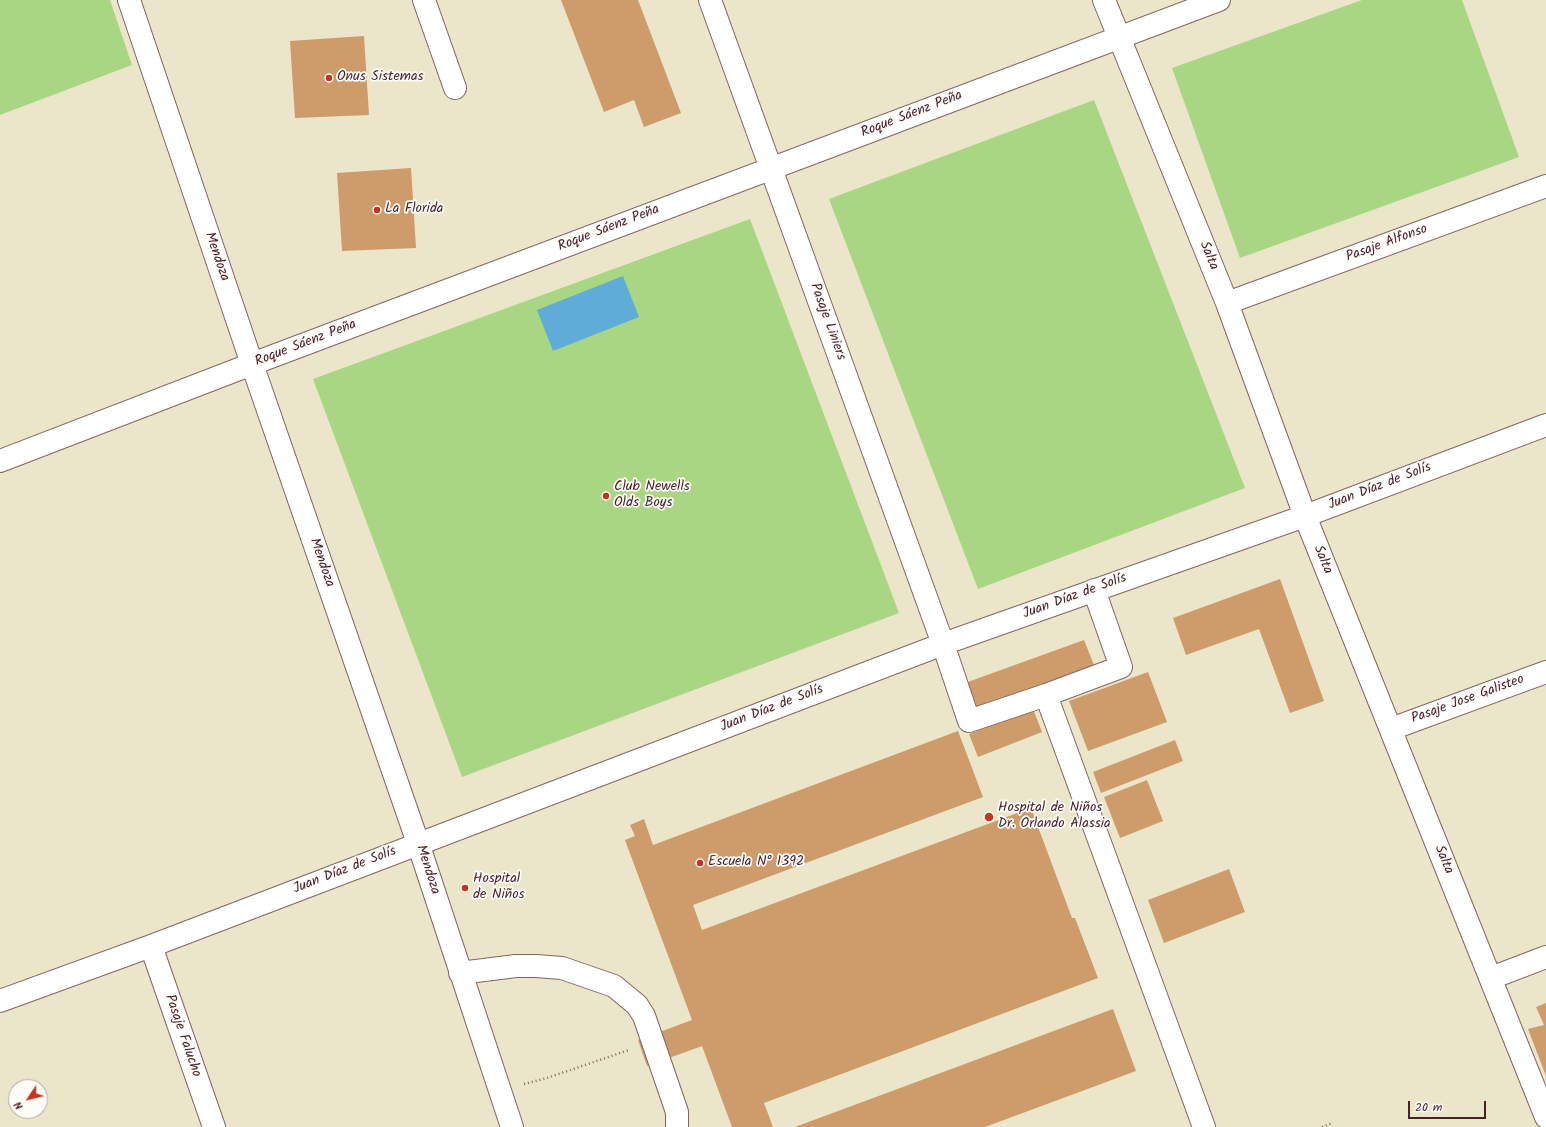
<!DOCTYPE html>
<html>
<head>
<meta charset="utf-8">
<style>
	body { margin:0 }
	#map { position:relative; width:1546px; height:1127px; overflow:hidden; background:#ebe6c9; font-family:Kalam,sans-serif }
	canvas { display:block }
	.north { position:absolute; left:8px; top:1079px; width:40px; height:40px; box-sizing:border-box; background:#fdfcf7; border:1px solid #b5a4a5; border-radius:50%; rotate:235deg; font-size:11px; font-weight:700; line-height:16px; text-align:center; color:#4a1f2b }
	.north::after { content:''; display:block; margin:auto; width:14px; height:18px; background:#c8321e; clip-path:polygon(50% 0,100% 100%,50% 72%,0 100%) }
	.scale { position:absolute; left:1408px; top:1101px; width:78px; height:18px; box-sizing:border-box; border:2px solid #4a1f2b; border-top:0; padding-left:5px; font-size:12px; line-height:14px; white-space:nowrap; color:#4a1f2b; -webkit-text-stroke:3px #fdfcf7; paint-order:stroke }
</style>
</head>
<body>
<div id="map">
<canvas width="1546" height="1127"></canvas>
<div class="north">N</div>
<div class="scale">20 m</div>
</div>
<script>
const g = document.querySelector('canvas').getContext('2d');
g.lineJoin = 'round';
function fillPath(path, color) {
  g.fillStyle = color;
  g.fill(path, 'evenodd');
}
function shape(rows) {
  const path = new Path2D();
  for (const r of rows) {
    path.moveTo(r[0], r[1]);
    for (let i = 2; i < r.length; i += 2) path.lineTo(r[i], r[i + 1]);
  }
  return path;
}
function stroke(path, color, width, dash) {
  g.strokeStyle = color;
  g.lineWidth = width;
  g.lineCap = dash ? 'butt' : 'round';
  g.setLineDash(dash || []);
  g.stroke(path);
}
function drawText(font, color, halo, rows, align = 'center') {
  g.font = font + ' Kalam,sans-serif';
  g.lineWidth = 3.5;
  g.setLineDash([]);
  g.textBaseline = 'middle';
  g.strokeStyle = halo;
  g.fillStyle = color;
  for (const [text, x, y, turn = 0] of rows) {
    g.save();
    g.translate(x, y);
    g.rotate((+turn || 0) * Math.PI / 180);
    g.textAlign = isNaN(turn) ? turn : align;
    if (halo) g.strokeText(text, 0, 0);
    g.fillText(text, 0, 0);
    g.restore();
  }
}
fillPath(shape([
	[0,0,110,0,132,65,0,115],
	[1362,0,1462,0,1519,157,1240,258,1172,68],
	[1094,100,1245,488,978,589,829,199],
	[750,219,899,613,462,777,313,379]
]), '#a9d682');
fillPath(shape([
	[623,276,639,317,553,351,537,310]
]), '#60acd9');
fillPath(shape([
	[561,0,638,0,681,113,644,127,634,100,604,112],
	[364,36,369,115,295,118,290,41],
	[411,168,416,248,342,251,337,173],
	[1280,579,1324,701,1290,713,1259,629,1186,655,1173,618],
	[1084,640,1094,665,974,709,965,683],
	[1148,672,1167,722,1088,751,1069,701],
	[1033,709,1042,732,978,757,969,734],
	[958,731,983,797,693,905,702,930,1031,808,1072,918,1075,918,1098,978,764,1103,773,1127,732,1127,702,1046,647,1066,638,1040,692,1020,625,840,635,836,630,825,644,819,653,845],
	[1175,740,1183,761,1101,793,1093,772],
	[1147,780,1163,821,1120,838,1104,797],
	[1229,869,1245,912,1164,943,1148,900],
	[1546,1003,1546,1076,1528,1029,1544,1025,1536,1007],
	[1113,1009,1136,1071,985,1127,795,1127]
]), '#ce9b6b');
const minor = shape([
	[129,0,252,364,418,843,512,1127],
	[424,0,455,88],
	[710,0,943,644,969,721,1046,695],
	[1104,0,1227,303,1305,516,1546,1117],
	[1227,303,1546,186],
	[0,461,252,364,1219,0],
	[1094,590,1121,667,1046,695,1204,1127],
	[1391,729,1546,672],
	[151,946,214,1127],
	[460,973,516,966,536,966,562,968,614,986,637,1005,644,1016,677,1112,677,1127],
	[1491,978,1546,957],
	[0,1001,151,946,943,644,1305,516,1546,425]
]);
stroke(minor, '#826562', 24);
stroke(shape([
	[524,1084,547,1078,629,1050],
	[1322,1127,1333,1123]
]), '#826562', 2.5, [1, 3]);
stroke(minor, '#fff', 22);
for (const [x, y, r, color] of [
	[329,78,4,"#c8321e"],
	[377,210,4,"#c8321e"],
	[606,496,4,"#c8321e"],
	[989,817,5,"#c8321e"],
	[700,863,4,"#c8321e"],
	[465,888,4,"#c8321e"]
]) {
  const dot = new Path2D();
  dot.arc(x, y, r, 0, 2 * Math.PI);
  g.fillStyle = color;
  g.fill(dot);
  stroke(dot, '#fdfcf7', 1.5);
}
drawText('14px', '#4a1f2b', '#fdfcf7', [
	["Onus Sistemas",337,78],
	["La Florida",385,210],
	["Club Newells",614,488],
	["Olds Boys",614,504],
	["Hospital de Niños",998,809],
	["Dr. Orlando Alassia",998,825],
	["Escuela N° 1392",708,863],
	["Hospital",473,880],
	["de Niños",473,896]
], 'left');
drawText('14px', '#4a1f2b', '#fdfcf7', [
	["Roque Sáenz Peña",912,115,-21],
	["Roque Sáenz Peña",609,229,-21],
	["Pasaje Alfonso",1387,244,-20],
	["Salta",1208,256,68],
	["Mendoza",216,257,71],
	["Pasaje Liniers",827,322,70],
	["Roque Sáenz Peña",306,344,-21],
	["Juan Díaz de Solís",1380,487,-21],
	["Salta",1322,560,68],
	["Mendoza",321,563,71],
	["Juan Díaz de Solís",1075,597,-20],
	["Pasaje Jose Galisteo",1468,700,-20],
	["Juan Díaz de Solís",772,709,-21],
	["Salta",1443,860,68],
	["Mendoza",427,870,72],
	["Juan Díaz de Solís",345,871,-21],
	["Pasaje Falucho",182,1036,71]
]);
</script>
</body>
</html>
